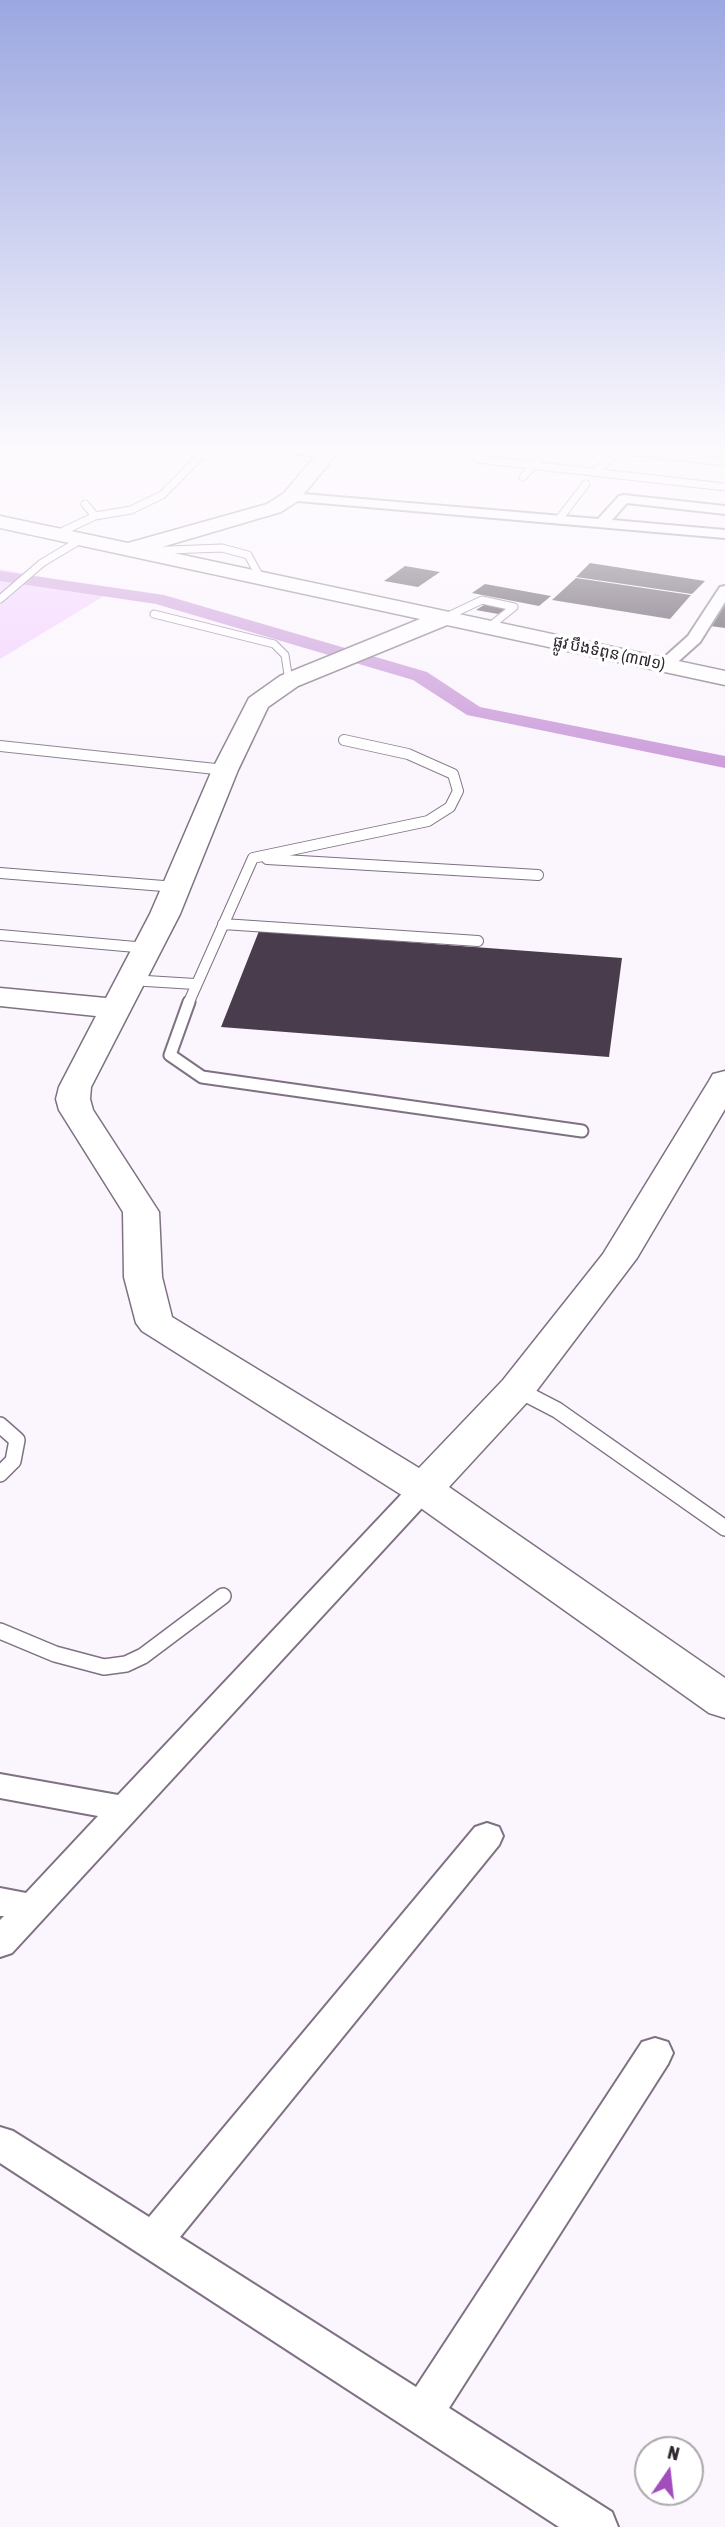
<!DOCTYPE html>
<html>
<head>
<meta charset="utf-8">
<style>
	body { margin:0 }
	#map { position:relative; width:725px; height:2527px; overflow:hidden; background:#fbf5fd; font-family:"Asap Condensed",sans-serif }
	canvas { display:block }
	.north { position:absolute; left:634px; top:2436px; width:70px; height:70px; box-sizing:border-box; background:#fff; border:2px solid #aba8ab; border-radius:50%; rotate:14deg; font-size:19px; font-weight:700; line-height:28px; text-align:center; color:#2c262e }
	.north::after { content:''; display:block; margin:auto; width:24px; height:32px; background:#a24dbc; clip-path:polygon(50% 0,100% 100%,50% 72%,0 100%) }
</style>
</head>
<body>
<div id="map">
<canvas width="725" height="2527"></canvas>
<div class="north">N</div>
</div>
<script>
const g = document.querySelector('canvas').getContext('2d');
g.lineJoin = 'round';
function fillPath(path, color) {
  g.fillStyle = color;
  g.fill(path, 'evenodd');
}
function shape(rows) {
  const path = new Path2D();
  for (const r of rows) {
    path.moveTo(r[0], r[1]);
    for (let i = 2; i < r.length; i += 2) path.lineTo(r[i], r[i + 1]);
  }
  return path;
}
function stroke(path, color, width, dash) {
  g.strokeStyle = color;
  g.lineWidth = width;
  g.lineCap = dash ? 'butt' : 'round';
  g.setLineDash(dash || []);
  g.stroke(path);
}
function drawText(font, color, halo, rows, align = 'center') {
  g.font = font + ' "Asap Condensed","Noto Sans Khmer",sans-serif';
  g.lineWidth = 7;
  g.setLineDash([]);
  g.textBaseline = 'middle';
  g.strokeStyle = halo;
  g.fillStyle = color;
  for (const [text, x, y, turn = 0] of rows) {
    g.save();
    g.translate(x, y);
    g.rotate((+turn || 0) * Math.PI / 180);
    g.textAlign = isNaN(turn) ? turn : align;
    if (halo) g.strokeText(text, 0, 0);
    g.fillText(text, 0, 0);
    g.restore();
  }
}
fillPath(shape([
	[0,569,114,590,0,659]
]), '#f2cbff');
fillPath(shape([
	[0,571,164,595,427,672,480,707,725,756,725,768,467,715,413,680,156,604,0,581,0,571]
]), '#c794d7');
fillPath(shape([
	[590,563,705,581,692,594,576,577],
	[405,566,440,572,418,587,384,581],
	[576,578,691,595,670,619,552,600],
	[485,584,551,596,539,606,472,593],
	[487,603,509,607,498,614,476,610],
	[725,605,725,628,710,626],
	[259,931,622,958,609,1057,221,1027]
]), '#493d4d');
const laneFar3 = shape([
	[477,459,725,487],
	[596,472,618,450,725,462],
	[523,477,547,450],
	[85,504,95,516],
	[559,519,586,484],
	[57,534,95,516,131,510,162,495,202,455],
	[143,551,222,548,248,555,260,577],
	[0,599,42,563,82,539],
	[154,614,274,644,285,655,289,681],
	[446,617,482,600,514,607,489,627]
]);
const laneFar2 = shape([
	[0,746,225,770],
	[267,859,538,875],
	[0,873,176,887],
	[223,924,478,941],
	[0,935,147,948],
	[130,980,195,984],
	[188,1004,253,858,428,821,450,807,458,791,453,774,408,754,344,740]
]);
const laneFar1 = shape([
	[189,1002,170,1055,202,1077,582,1131],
	[517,1389,531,1397]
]);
const lane = shape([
	[528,1395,557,1410,725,1528],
	[0,1425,17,1440,13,1461,0,1474],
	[0,1631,55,1654,104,1667,126,1664,143,1656,223,1596]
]);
const street = shape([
	[292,450,325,450,333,454,327,458,298,454,292,450],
	[291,493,598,519,619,496,624,495,725,506,725,514,627,503,612,520,725,530,725,538,286,500,284,497,291,493],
	[725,586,725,602,700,642,671,668,659,668,657,665,659,662,688,636,720,587,725,586],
	[423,1480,433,1482,437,1489,433,1496,12,1953,0,1957,0,1920,4,1916,0,1916,0,1888,26,1893,98,1816,0,1798,0,1774,118,1795,413,1482,423,1480],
	[487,1823,499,1827,503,1836,499,1845,180,2237,416,2387,642,2042,655,2038,668,2042,673,2053,668,2064,449,2408,612,2512,618,2527,559,2527,0,2163,0,2127,13,2131,149,2217,475,1827,487,1823]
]);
const secondary = shape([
	[320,450,340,450,298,501,281,512,155,549,725,671,725,685,447,625,298,686,268,707,238,770,180,914,91,1087,90,1099,93,1110,159,1212,162,1277,172,1317,419,1468,503,1380,603,1254,709,1081,713,1074,725,1071,725,1109,637,1258,531,1398,449,1487,725,1678,725,1718,709,1713,408,1499,142,1331,136,1323,124,1277,123,1212,59,1110,56,1099,59,1087,96,1016,0,1006,0,988,106,998,150,914,212,770,249,698,280,676,420,619,0,528,0,516,128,543,267,504,284,493,320,450]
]);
stroke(laneFar3, '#7f7183', 9);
stroke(laneFar2, '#7f7183', 12);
stroke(laneFar1, '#7f7183', 15);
stroke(lane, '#7f7183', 18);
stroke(street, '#7f7183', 4);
stroke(secondary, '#7f7183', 3);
stroke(laneFar3, '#fff', 7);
stroke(laneFar2, '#fff', 10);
stroke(laneFar1, '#fff', 11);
stroke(lane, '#fff', 15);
fillPath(street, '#fff');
fillPath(secondary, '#fff');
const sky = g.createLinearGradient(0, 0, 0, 804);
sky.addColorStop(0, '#9ba7e1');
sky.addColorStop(0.56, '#fdfafe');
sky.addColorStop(1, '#fdfafe00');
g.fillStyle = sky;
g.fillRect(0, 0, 725, 804);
drawText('16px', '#2c262e', '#fff', [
	["ផ្លូវ បឹងទំពុន (៣៧១)",609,653,12]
]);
</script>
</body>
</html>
